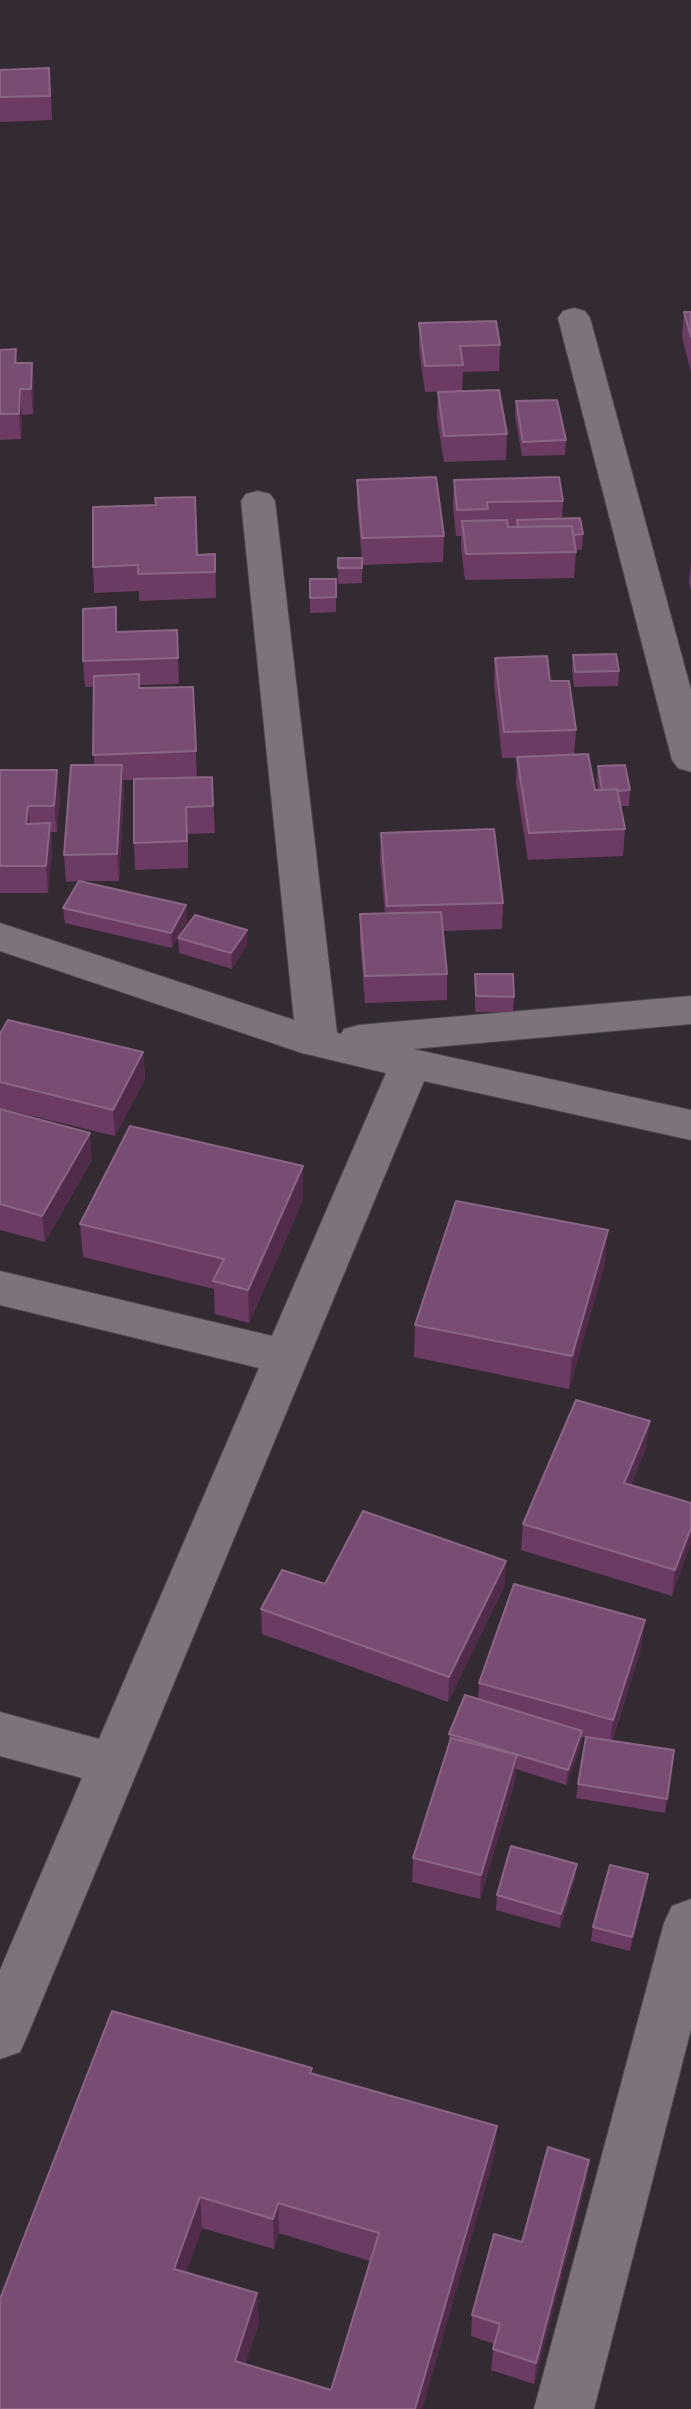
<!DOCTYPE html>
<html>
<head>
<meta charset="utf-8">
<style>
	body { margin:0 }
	canvas { display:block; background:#342a32 }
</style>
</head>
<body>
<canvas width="691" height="2409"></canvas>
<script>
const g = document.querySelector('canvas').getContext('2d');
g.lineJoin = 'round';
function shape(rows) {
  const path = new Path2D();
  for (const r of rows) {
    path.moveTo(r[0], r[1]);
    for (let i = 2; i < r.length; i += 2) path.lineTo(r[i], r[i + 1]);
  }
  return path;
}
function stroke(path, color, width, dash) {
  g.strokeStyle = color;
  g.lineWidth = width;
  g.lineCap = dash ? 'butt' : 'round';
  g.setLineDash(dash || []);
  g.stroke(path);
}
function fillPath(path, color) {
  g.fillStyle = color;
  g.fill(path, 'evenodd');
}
const street = shape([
	[574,308,585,311,590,318,691,690,691,772,678,768,672,760,558,318,563,311,574,308],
	[258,491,270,494,275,501,337,1033,341,1034,344,1029,359,1025,691,996,691,1024,413,1049,691,1110,691,1140,424,1081,28,2034,20,2052,0,2059,0,1970,82,1778,0,1756,0,1712,99,1739,259,1368,0,1305,0,1271,272,1336,386,1073,302,1053,0,951,0,923,294,1020,241,501,246,494,258,491],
	[691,1899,691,2029,594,2409,534,2409,664,1923,672,1906,691,1899]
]);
stroke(street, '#4d464c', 2);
fillPath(street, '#7e737b');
fillPath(shape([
	[0,70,51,93,52,120,0,122],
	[684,312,691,312,691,372,682,337],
	[419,323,500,345,499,371,463,372,462,391,425,392,419,349],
	[16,349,17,363,32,363,34,388,33,414,22,415,21,439,0,440,0,350],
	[438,392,507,434,506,460,444,462,437,418],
	[516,401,566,440,565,455,522,456,515,416],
	[357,480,444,536,443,562,362,565,362,562,362,583,338,584,338,558,362,558,357,506],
	[454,480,563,501,562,519,583,534,582,550,576,550,574,578,465,580,461,548,461,536,456,536,453,506],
	[215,554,216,598,139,601,139,591,94,593,93,567,197,555],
	[691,562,691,591,689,583],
	[310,579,336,579,336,612,310,613],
	[177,630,179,684,139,685,139,688,193,687,197,777,212,777,215,833,188,834,188,868,135,870,134,843,134,780,123,780,124,791,119,881,80,881,187,921,172,948,65,923,63,908,79,881,66,882,64,855,94,765,94,687,85,687,83,661,117,632],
	[573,655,619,671,618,686,574,687,572,670],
	[495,658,550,681,576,730,574,754,595,790,598,790,597,782,598,766,630,790,629,806,620,806,625,829,623,856,528,860,516,783,517,758,502,758,494,684],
	[0,770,60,796,57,832,51,832,52,850,48,893,0,893],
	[381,833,503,903,502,929,443,931,447,974,447,1000,365,1003,360,941,360,914,385,913,380,860],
	[247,930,247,945,232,969,179,953,178,938],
	[475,974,514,997,513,1012,475,1012],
	[0,1034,143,1052,145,1079,115,1136,0,1108],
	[0,1109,92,1160,45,1242,0,1230],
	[303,1200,249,1323,215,1314,214,1289,83,1257,80,1224],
	[605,1263,569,1389,414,1357,415,1325],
	[646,1447,631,1485,691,1503,672,1596,521,1550,523,1524],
	[506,1561,504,1587,448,1702,262,1634,261,1609,325,1584],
	[642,1645,612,1741,674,1750,665,1813,576,1798,586,1738,582,1737,581,1745,566,1785,516,1769,515,1780,480,1899,412,1882,413,1858,449,1744,449,1734,478,1699,479,1683],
	[577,1864,575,1878,560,1928,496,1910,497,1895],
	[646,1888,630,1951,591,1941,593,1927],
	[312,2073,497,2126,494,2157,422,2409,0,2409],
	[202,2228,274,2249,279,2233,370,2261,331,2390,245,2364,259,2322,186,2272],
	[589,2160,586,2182,534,2384,491,2370,494,2344,471,2336,472,2315]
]), '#6c3b64');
fillPath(shape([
	[32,363,34,388,33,414,31,389],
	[20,389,22,415,21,439,19,414],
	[122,765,124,791,119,881,117,854],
	[57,770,60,796,57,832,54,806],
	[28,806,31,832,26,824],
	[50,823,52,850,48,893,46,866],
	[186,905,187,921,172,948,171,933],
	[247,930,247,945,232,969,231,953],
	[143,1052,145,1079,115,1136,113,1110],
	[90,1133,92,1160,45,1242,42,1216],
	[303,1166,303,1200,249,1323,248,1290],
	[608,1230,605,1263,569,1389,572,1356],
	[650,1421,646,1447,621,1509,624,1483],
	[691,1528,691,1544,672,1596,675,1570],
	[506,1561,504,1587,448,1702,449,1677],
	[645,1620,642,1645,610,1745,613,1720],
	[582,1731,581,1745,566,1785,568,1770],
	[517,1755,515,1780,480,1899,481,1875],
	[577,1864,575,1878,560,1928,561,1914],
	[648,1874,646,1888,630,1951,632,1937],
	[497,2126,494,2157,422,2409,415,2409],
	[589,2160,586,2182,534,2384,536,2363],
	[200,2197,202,2228,177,2299,174,2269],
	[278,2203,279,2233,274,2249,273,2219],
	[257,2293,259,2322,237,2390,235,2361]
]), '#502c4a');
const building = shape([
	[49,68,50,96,0,97,0,70,49,68],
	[684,312,691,312,691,337,684,312],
	[496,321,500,345,460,346,463,365,425,366,419,323,496,321],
	[16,349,15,363,32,363,31,389,20,389,19,414,0,414,0,350,16,349],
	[499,390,507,434,444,436,438,392,499,390],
	[557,400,566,440,523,442,516,401,557,400],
	[436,477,444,536,362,538,357,480,436,477],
	[559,477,563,501,487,502,488,509,457,510,454,480,559,477],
	[195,497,197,555,215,554,215,572,138,574,138,565,93,567,93,507,156,505,155,498,195,497],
	[580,518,583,534,573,535,572,526,518,527,517,520,580,518],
	[507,520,508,527,572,526,576,552,466,554,462,521,507,520],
	[338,558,362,558,362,568,338,568,338,558],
	[310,579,336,579,336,597,310,598,310,579],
	[116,607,116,632,177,630,178,658,83,661,83,609,116,607],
	[616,654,619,671,575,672,573,655,616,654],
	[547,656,550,681,569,681,576,730,504,732,495,658,547,656],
	[139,674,139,688,193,687,196,751,93,755,94,676,139,674],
	[588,754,595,790,617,789,625,829,529,833,517,757,588,754],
	[71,765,122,765,117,854,64,855,71,765],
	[625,765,630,790,617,791,617,789,602,790,598,766,625,765],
	[0,770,57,770,54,806,28,806,26,824,50,823,46,866,0,866,0,770],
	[212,777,213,806,186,807,187,841,134,843,134,779,212,777],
	[494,829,503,903,387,906,381,833,494,829],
	[79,881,186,905,171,933,63,908,79,881],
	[441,912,447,974,365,976,360,914,441,912],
	[195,915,247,930,231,953,178,938,195,915],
	[475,974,513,974,514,997,476,996,475,974],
	[8,1020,143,1052,113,1110,0,1082,0,1034,8,1020],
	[0,1109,90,1133,42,1216,0,1204,0,1109],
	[130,1126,303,1166,248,1290,213,1281,224,1259,80,1224,130,1126],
	[456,1201,608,1230,572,1356,415,1325,456,1201],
	[576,1400,650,1421,624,1483,691,1503,691,1528,675,1570,523,1524,576,1400],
	[363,1511,506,1561,449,1677,261,1609,282,1570,325,1584,363,1511],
	[514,1584,645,1620,613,1720,479,1683,514,1584],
	[465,1695,582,1731,568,1770,449,1734,465,1695],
	[586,1737,674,1750,667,1799,578,1784,586,1737],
	[451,1738,517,1755,481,1875,413,1858,451,1738],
	[511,1846,577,1864,561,1914,497,1895,511,1846],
	[610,1865,648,1874,632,1937,593,1927,610,1865],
	[112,2011,312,2068,310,2073,497,2126,415,2409,0,2409,0,2299,112,2011],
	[200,2197,273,2219,278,2203,379,2233,331,2390,235,2361,257,2293,174,2269,200,2197],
	[548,2147,589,2160,536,2363,493,2349,500,2324,472,2315,494,2234,522,2242,548,2147]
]);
fillPath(building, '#794d73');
stroke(building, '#8b6586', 2);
</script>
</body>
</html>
